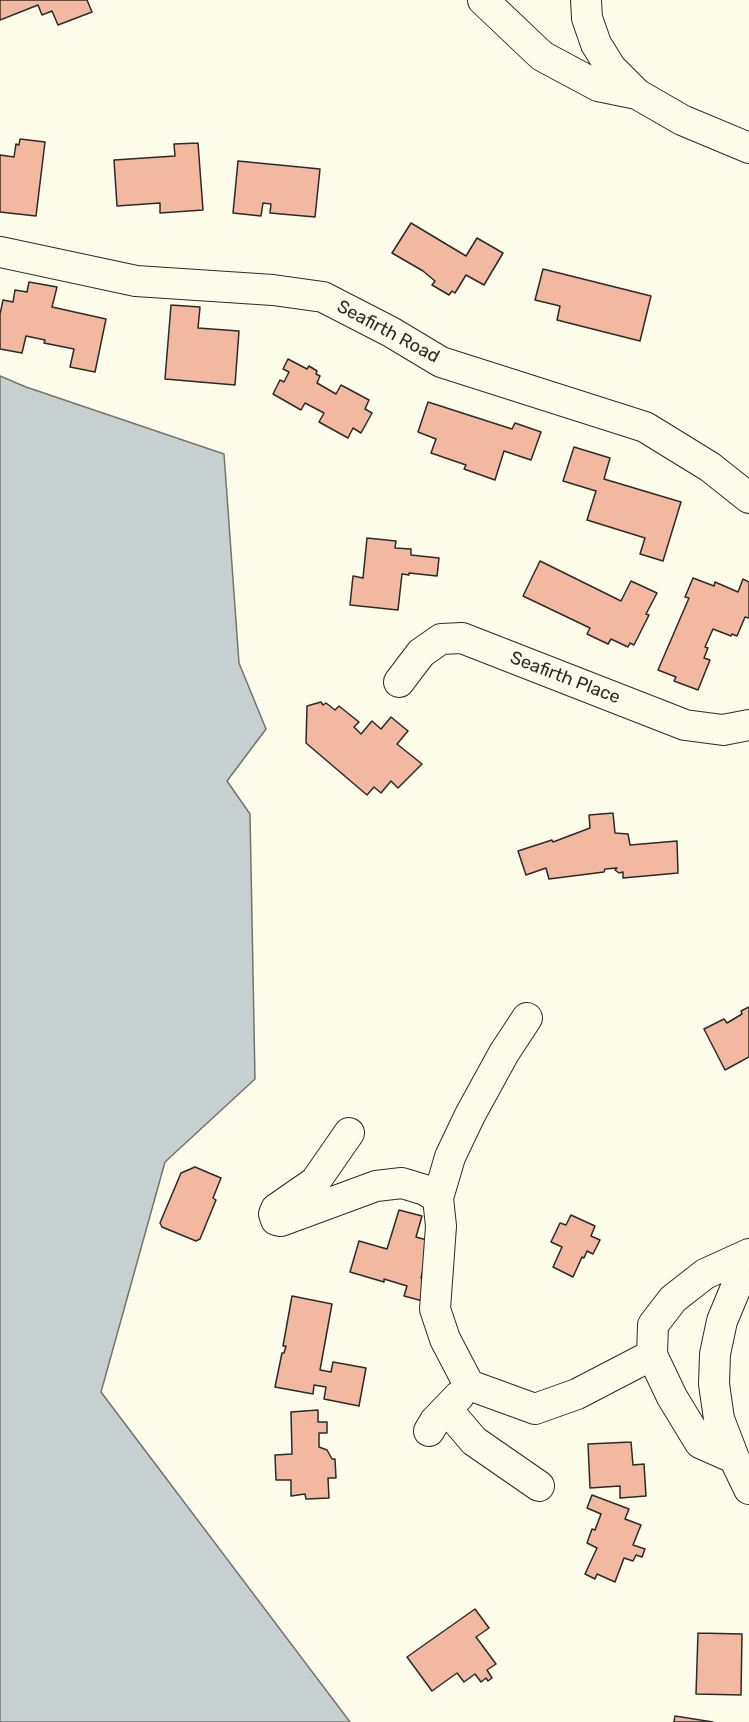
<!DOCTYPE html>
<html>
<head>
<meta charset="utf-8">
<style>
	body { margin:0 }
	canvas { display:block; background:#fdfbea }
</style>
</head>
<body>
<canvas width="749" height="1722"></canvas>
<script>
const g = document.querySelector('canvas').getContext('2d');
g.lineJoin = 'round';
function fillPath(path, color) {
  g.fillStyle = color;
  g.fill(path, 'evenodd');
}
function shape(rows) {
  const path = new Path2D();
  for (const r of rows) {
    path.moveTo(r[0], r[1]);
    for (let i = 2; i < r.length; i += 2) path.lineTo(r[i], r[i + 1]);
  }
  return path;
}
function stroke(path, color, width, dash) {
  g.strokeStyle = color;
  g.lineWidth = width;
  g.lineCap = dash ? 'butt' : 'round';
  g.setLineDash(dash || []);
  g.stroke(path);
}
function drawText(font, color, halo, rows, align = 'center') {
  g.font = font + ' Rubik,sans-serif';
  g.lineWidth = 4.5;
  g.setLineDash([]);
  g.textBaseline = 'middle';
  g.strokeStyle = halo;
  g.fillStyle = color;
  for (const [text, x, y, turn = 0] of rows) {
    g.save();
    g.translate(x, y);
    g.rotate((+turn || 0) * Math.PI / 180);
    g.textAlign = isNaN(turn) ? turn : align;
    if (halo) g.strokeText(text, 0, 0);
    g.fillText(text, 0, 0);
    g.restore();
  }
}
const water = shape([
	[0,376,26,387,224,454,239,663,266,729,227,781,250,814,255,1079,165,1162,101,1392,350,1722,0,1722,0,376]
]);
fillPath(water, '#c7d0d0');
stroke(water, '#74746e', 1.5);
const building = shape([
	[0,0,87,0,92,12,58,25,52,11,42,15,38,5,0,20,0,0],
	[20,139,45,142,36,216,0,212,0,155,14,157,16,144,19,145,20,139],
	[198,143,203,210,160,213,160,203,117,206,114,160,175,156,174,144,198,143],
	[238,161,320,169,315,217,270,213,271,204,263,203,261,216,233,213,238,161],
	[411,223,466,256,477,238,503,253,484,285,466,275,455,293,452,291,449,295,432,285,435,281,423,271,392,253,411,223],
	[543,269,651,296,640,341,557,320,560,306,535,300,543,269],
	[29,282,57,287,52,307,106,319,95,372,70,367,74,349,44,343,45,340,26,336,22,353,0,349,0,314,3,300,13,302,15,290,27,292,29,282],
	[171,305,200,307,198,328,239,331,235,385,165,379,171,305],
	[288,359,307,369,309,366,317,371,316,374,320,376,317,383,336,394,341,385,369,400,365,409,372,413,361,433,353,428,348,438,319,422,324,413,305,403,301,410,273,394,280,380,284,382,289,372,283,369,288,359],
	[428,402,512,429,515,423,541,432,531,460,504,451,495,480,464,469,466,465,431,453,436,439,418,432,428,402],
	[574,447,610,458,604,479,681,502,663,561,640,554,645,538,587,520,596,491,563,481,574,447],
	[367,538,396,541,395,548,411,549,411,555,439,558,437,576,409,573,409,575,402,574,398,610,350,605,353,576,363,578,367,538],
	[540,561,621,601,631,581,657,593,646,614,649,615,634,645,630,643,628,647,611,639,608,644,587,634,590,628,523,596,540,561],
	[693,578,714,586,715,582,738,592,743,579,749,582,749,618,745,617,737,636,732,634,731,636,713,629,705,647,708,648,704,658,710,660,698,690,674,681,676,677,658,670,689,598,685,597,693,578],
	[321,702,323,705,326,703,335,710,339,706,359,722,354,727,361,734,372,721,381,729,391,717,408,731,397,744,422,764,398,788,391,781,381,793,374,787,367,795,306,743,307,706,321,702],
	[613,813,615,833,628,834,630,845,677,841,678,873,623,878,623,872,619,873,615,870,617,868,605,869,604,872,549,879,546,868,526,875,518,851,552,840,553,842,590,828,589,815,613,813],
	[749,1007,749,1057,725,1070,704,1029,724,1019,727,1023,742,1014,741,1011,749,1007],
	[195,1167,221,1178,213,1198,216,1200,200,1239,196,1241,162,1227,160,1223,181,1173,195,1167],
	[399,1210,422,1216,416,1237,430,1241,421,1278,430,1280,423,1301,404,1296,407,1286,384,1279,384,1282,350,1272,359,1241,387,1249,399,1210],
	[571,1215,595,1226,591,1236,600,1240,593,1254,587,1251,584,1258,582,1257,573,1277,553,1267,562,1247,551,1242,560,1223,566,1225,571,1215],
	[292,1296,332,1304,320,1370,331,1372,333,1362,366,1368,359,1406,324,1399,326,1387,314,1385,313,1394,275,1387,282,1353,284,1353,286,1346,283,1346,292,1296],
	[318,1410,318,1422,327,1422,327,1433,319,1433,319,1447,327,1450,332,1459,335,1459,336,1478,328,1478,329,1498,306,1499,305,1494,291,1496,291,1480,276,1480,275,1455,292,1454,291,1412,318,1410],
	[631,1442,633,1465,644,1464,646,1496,620,1498,620,1486,590,1488,588,1444,631,1442],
	[592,1495,629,1509,625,1519,641,1525,633,1545,645,1549,642,1557,636,1555,633,1561,624,1558,615,1582,597,1574,595,1579,585,1574,597,1548,587,1543,592,1529,595,1530,601,1514,587,1508,592,1495],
	[475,1609,489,1628,476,1637,496,1664,487,1670,492,1678,488,1681,486,1678,481,1682,475,1674,464,1682,457,1673,432,1691,407,1657,475,1609],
	[698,1633,742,1634,741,1695,696,1694,698,1633],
	[675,1716,713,1722,674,1722,675,1716]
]);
fillPath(building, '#f2b8a0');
stroke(building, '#2b2b2b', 1.5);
const minor = shape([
	[483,0,542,56,598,86,637,94],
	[586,0,587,18,596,44,611,68,637,94,682,120,749,148],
	[0,252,136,281,273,290,323,297,391,332,441,362,645,427,710,467,749,498],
	[399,682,421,653,441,639,462,638,685,725,723,730,749,725],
	[349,1133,315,1182,276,1209,274,1214,276,1220,281,1221,376,1186,402,1183,425,1190,438,1198,441,1226,435,1309,445,1339,469,1385,535,1409,577,1394,652,1355],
	[438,1198,450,1157,470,1115,504,1053,527,1018],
	[749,1256,722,1321,715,1354,714,1384,719,1419,734,1458,749,1489],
	[445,1411,457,1421,474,1441,539,1486],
	[429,1431,435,1421,459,1396],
	[734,1458,700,1443,672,1397,652,1355,653,1325,673,1299,705,1274,749,1254]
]);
stroke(minor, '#2b2b2b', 32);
stroke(minor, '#fdfbea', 30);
drawText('18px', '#2b2b2b', '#fdfbea', [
	["Seafirth Road",388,332,28],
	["Seafirth Place",565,678,21]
]);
</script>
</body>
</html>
